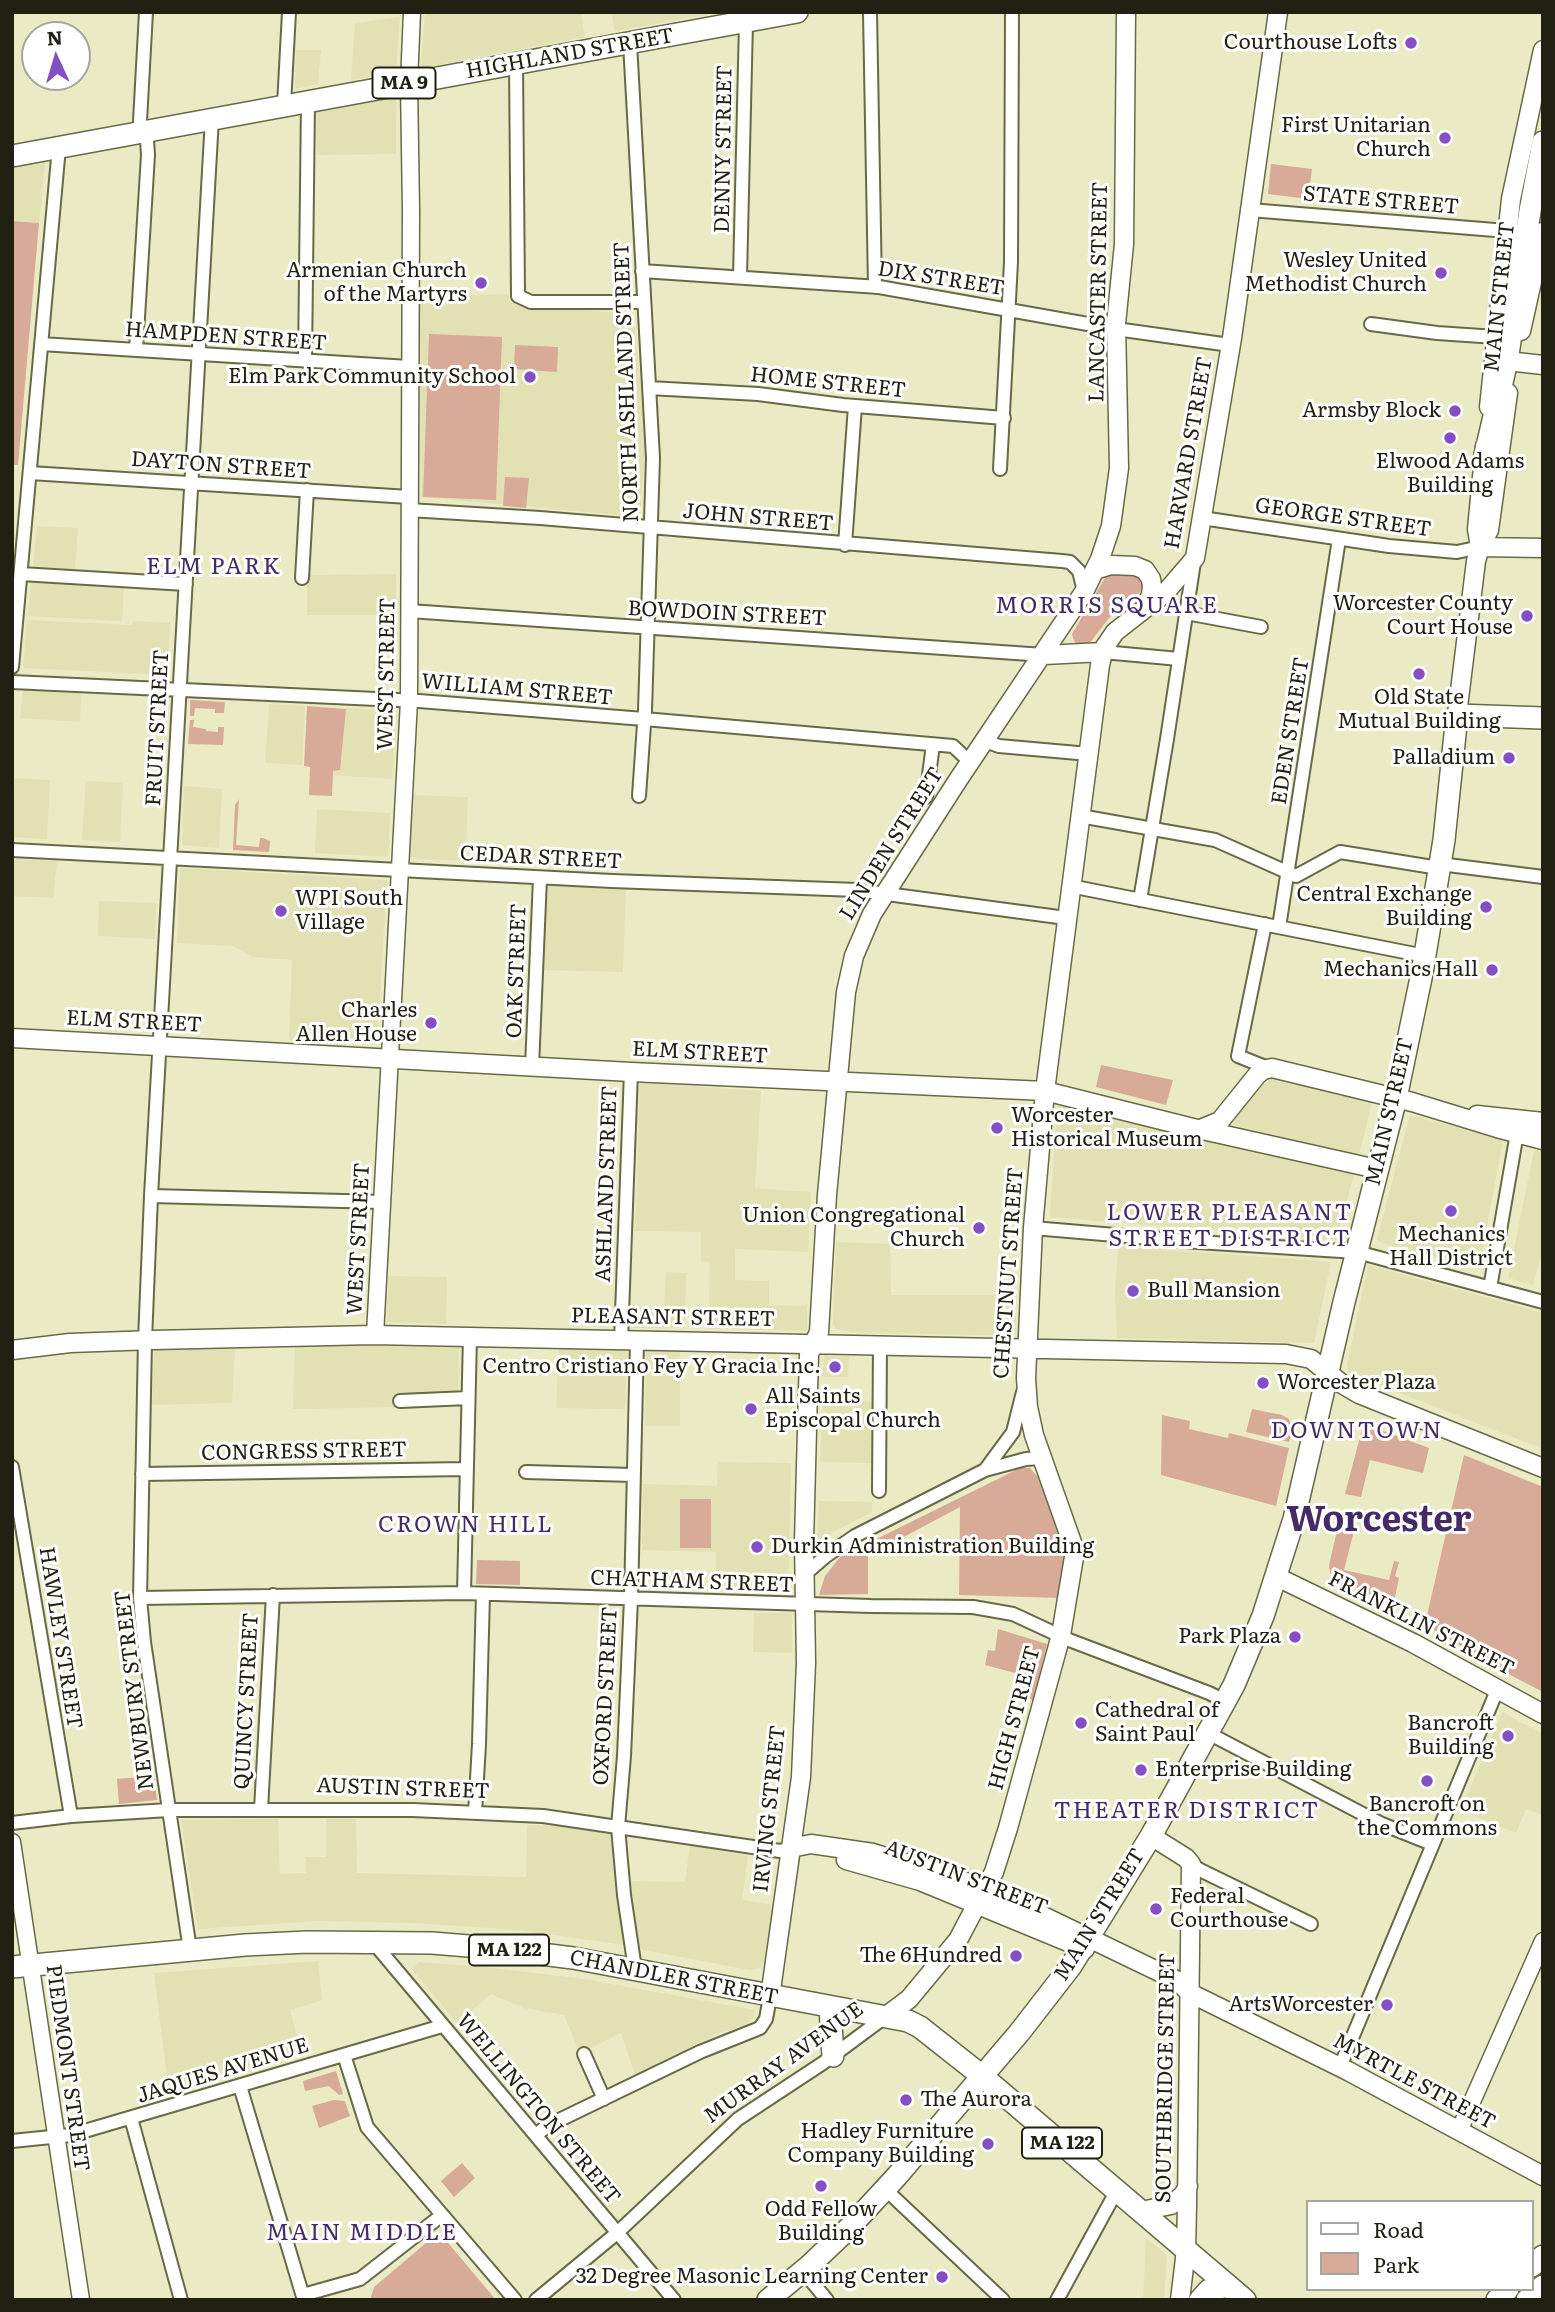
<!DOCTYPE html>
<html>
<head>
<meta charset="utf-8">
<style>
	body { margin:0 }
	#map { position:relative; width:1555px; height:2312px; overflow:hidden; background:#eaebc5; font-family:Literata,serif }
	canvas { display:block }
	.frame { position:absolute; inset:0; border:14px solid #212113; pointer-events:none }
	.legend { position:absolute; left:1306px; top:2200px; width:228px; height:91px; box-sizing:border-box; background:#fff; border:2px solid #a6a6a1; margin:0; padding:9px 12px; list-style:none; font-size:21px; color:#212113 }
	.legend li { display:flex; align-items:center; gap:14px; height:35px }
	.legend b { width:35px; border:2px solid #a6a6a1 }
	.north { position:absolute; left:21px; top:21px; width:70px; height:70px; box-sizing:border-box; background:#fff; border:2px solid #a6a6a1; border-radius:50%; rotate:356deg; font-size:19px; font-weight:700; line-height:28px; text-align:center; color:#212113 }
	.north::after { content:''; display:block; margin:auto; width:24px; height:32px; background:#844ec5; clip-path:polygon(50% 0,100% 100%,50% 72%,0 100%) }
</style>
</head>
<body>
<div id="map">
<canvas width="1555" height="2312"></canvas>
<div class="frame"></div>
<ul class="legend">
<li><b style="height:9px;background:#fff"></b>Road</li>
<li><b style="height:19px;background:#d8aa98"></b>Park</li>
</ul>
<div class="north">N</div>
</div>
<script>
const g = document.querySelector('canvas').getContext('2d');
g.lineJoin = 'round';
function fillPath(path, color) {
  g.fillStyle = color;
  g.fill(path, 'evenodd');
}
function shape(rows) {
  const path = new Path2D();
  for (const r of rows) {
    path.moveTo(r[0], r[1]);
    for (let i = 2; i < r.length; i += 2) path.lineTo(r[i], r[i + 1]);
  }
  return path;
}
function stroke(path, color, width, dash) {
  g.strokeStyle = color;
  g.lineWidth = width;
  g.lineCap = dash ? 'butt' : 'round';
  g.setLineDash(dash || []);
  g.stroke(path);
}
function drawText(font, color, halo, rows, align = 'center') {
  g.font = font + ' Literata,serif';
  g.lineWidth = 6;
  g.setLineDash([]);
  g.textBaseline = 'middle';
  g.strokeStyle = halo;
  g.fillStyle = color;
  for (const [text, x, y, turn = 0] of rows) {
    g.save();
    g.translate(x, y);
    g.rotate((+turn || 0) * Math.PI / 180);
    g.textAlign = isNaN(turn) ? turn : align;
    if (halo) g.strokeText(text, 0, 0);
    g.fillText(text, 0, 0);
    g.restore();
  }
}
fillPath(shape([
	[425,12,581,12,585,37,421,68],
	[611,12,706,12,706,15,615,31],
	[400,17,396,72,351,80,355,23],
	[296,50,321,50,318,84,295,89],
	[396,97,396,154,317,155,316,111],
	[45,162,39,223,12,221,12,168],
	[507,294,515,305,633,314,646,439,640,517,421,497,419,297],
	[37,526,78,528,75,569,33,567],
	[396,574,396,615,307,615,307,575],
	[31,582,124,586,122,621,28,616],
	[27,620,132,625,133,621,170,623,167,675,23,668],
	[23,690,81,693,80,722,20,718],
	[269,704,305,706,302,765,265,763],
	[345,708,397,711,392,779,333,775,335,742,343,741],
	[15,778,50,780,47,839,13,837],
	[86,781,123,783,120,842,82,840],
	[184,786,222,789,219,848,182,845],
	[412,795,468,797,465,861,409,858],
	[317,809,390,813,388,857,315,853],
	[12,859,57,861,53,898,12,896],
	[180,868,387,880,377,1044,289,1040,292,960,253,957,233,946,177,943],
	[546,885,626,887,623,972,543,970],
	[99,901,156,903,155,939,98,936],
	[1273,1078,1372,1102,1359,1155,1233,1125,1233,1121,1260,1086],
	[640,1083,761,1091,755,1188,811,1192,808,1252,735,1249,735,1280,769,1281,769,1305,807,1306,807,1331,709,1329,710,1262,701,1261,701,1232,635,1231],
	[1057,1105,1354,1173,1337,1240,1050,1217],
	[1410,1115,1503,1140,1479,1269,1381,1243,1377,1239],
	[1540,1148,1543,1149,1543,1249,1533,1285,1508,1278,1534,1151],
	[836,1242,890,1244,891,1295,1017,1295,1015,1336,851,1332,836,1329,833,1324],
	[1118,1246,1331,1262,1314,1343,1117,1338,1115,1293],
	[1368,1265,1543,1313,1543,1449,1349,1373,1347,1365],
	[666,1272,686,1273,685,1328,632,1328,633,1307,664,1307],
	[388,1276,447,1277,446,1324,387,1322],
	[295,1345,459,1347,458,1396,407,1407,293,1409],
	[235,1347,232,1403,152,1405,154,1350],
	[559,1349,627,1351,625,1409,556,1408],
	[646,1351,680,1352,680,1426,645,1426],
	[824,1355,849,1356,848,1377,823,1377],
	[823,1400,874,1402,873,1463,820,1462],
	[718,1462,791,1463,788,1592,715,1591,716,1552,642,1550,643,1484,717,1486],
	[819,1501,872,1502,872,1512,835,1531,817,1545],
	[754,1613,792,1613,792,1653,753,1652],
	[1502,1712,1543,1734,1543,1815,1526,1809,1516,1833,1461,1810],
	[278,1819,280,1874,306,1873,306,1857,326,1857,326,1819,356,1819,357,1873,526,1877,527,1825,560,1826,611,1834,624,1945,518,1930,414,1923,319,1921,198,1929,181,1820],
	[690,1845,748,1856,742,1900,774,1905,765,1961,761,1968,750,1970,638,1949,630,1881,685,1882],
	[318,1961,322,2000,290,2010,302,2053,169,2093,154,1973],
	[419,1962,483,1967,578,1978,755,2010,753,2018,743,2026,716,2034,635,2075,621,2033,580,2053,564,2015,524,2008,491,1994,457,2023,411,1968],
	[1146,2238,1167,2255,1164,2300,1143,2300]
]), '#e1e1b4');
fillPath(shape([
	[1271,164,1312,169,1308,199,1268,194],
	[12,221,39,223,18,465,12,465],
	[429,334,502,337,496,500,423,497],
	[515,345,558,347,557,372,514,369],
	[505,477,529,478,526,508,503,506],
	[1114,573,1139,576,1143,583,1140,592,1109,618,1089,644,1077,645,1074,641,1072,634,1103,581,1108,575],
	[190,700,225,702,224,713,215,713,215,709,195,708,194,716,190,716],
	[307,706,346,709,340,770,333,771,332,796,309,795,310,767,304,766],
	[190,720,194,720,193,727,206,729,206,731,218,732,218,727,224,727,223,745,188,744],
	[239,799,236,845,259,847,260,838,263,838,270,841,269,852,233,850,235,805],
	[1101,1065,1173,1080,1166,1105,1096,1087],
	[1252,1409,1282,1415,1289,1419,1293,1430,1289,1442,1246,1432],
	[1162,1415,1190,1421,1189,1429,1228,1438,1229,1433,1289,1448,1276,1506,1161,1475],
	[1367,1425,1429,1448,1423,1473,1370,1460,1361,1497,1345,1494,1362,1429],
	[1464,1455,1543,1487,1543,1692,1493,1666,1425,1624],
	[1020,1468,1030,1468,1037,1476,1062,1533,1066,1552,1059,1598,959,1595,960,1507,868,1556,868,1594,819,1595,825,1576,840,1557],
	[680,1499,711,1499,711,1548,680,1548],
	[1337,1531,1354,1531,1344,1570,1389,1580,1394,1561,1399,1562,1395,1576,1399,1578,1394,1602,1389,1605,1330,1573,1329,1565],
	[477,1560,520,1561,520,1585,476,1584],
	[998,1629,1047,1644,1033,1700,1026,1698,1030,1677,985,1665,988,1650,995,1651],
	[154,1776,157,1800,119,1804,117,1779],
	[336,2071,343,2094,339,2095,329,2086,305,2091,303,2081],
	[334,2100,345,2101,350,2116,319,2128,312,2106],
	[462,2163,475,2178,454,2197,441,2181],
	[439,2232,496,2300,370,2300,374,2287]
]), '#d8aa98');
const minor = shape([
	[870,12,875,287],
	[630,43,653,458,645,710,639,796],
	[516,63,518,296,531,302,644,302],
	[284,105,289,12],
	[1250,210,1507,231],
	[642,271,879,287,1116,329,1230,345],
	[740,277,746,22],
	[1371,324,1437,333,1496,337],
	[41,344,409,367],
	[136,350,148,155,147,140,140,121,146,12],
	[305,361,308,101],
	[649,388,758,394,843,405,1004,418],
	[1000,469,1011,262,1012,12],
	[30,473,409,497],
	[409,510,540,518,1062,561,1070,562,1079,571,1084,591],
	[1202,518,1389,546,1457,552,1480,547],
	[845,545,855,406],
	[21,574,186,584],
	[302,578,307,490],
	[409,611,1044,655],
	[1186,613,1261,627],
	[1103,652,1179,659],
	[12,667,59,147],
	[12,682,419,701,644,719,953,746,970,762],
	[985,741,999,746,1089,754],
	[926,797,933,745],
	[1080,816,1215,840,1296,876,1340,852,1439,868],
	[12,850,612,881,857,890,1066,918],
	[1440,864,1543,877],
	[1070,886,1425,956],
	[1140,900,1167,739,1194,562],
	[1265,924,1238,1056,1268,1068],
	[1279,927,1339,539],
	[532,1067,540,878],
	[151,1196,382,1202],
	[1033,1228,1197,1242,1357,1252,1543,1302],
	[1490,1288,1517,1133],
	[621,1340,631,1072],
	[400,1401,468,1398],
	[12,1467,71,1816],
	[985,1470,1026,1459,1042,1458],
	[526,1472,633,1475],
	[142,1474,466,1469],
	[879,1491,880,1345],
	[804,1575,826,1556,855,1536,985,1470,1013,1432,1023,1392],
	[464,1593,470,1336],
	[140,1598,464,1593,871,1606,973,1607,1013,1614,1069,1640,1209,1693,1225,1701],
	[1208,1733,1382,1824,1432,1844],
	[261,1809,273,1595],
	[475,1813,479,1744,483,1594],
	[12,1823,71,1816,169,1810,413,1810,543,1816,780,1851,791,1848],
	[1191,1864,1200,1870,1311,1924],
	[373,1942,674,2300],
	[190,1950,144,1642,140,1598,145,1340,151,1196,212,118],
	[635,1969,624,1895,618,1827,624,1756,631,1599,637,1341],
	[584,2054,604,2099],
	[344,2055,367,2127,515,2300],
	[1340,2067,1498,1688],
	[240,2086,304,2300],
	[131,2118,181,2300],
	[536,2135,547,2126,700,2052,760,2028,766,2019,770,1997],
	[12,2141,71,2135,442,2026],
	[885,2189,1003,2300],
	[803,2271,827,2300],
	[303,2295,360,2279,442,2215],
	[536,2300,617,2233,738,2119,823,2063,885,2017],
	[1057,2300,1117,2190]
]);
const tertiary = shape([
	[375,1335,409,701,411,211,409,83,412,12],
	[12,1842,81,2300],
	[1459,2131,1543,1941]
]);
const secondary = shape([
	[1521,331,1543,232],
	[1507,361,1543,365],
	[1489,407,1511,199,1543,50],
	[1480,547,1477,529,1485,446],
	[1480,547,1543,548],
	[1095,570,1111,565,1135,566,1145,570,1151,579,1152,586,1151,595,1145,607],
	[1044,655,1103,652],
	[1457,715,1476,561,1480,547,1489,530,1508,393],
	[12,1038,631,1072,1045,1091,1189,1127,1377,1169],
	[1477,1115,1543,1122],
	[1203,1128,1220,1121,1257,1075,1263,1070,1272,1068,1412,1102,1497,1128,1543,1140],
	[12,1350,70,1343,153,1340,373,1335,1286,1354,1311,1359,1342,1384,1359,1394,1543,1468],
	[1277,1577,1413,1643,1543,1714],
	[1151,1836,1186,1858,1191,1864,1187,2206,1186,2250,1180,2300],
	[791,1848,811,1844,873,1853,985,1888,1176,1980,1190,1993,1348,2071,1543,2176],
	[846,1860,920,1881,1085,1949],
	[770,1997,801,1777,806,1663,804,1542,809,1354,819,1332,827,1195,846,992,854,956,872,914,958,780,1084,592,1100,559,1111,526,1119,468,1116,324,1124,244,1126,12],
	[885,2017,909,1999,958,1940,994,1872,1008,1828,1061,1635,1075,1551,1034,1435,1028,1407,1026,1378,1033,1228,1045,1091,1100,665,1104,648,1115,632,1165,593,1195,558,1232,338,1278,12],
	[1141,2211,1171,2205,1183,2195,1188,2186]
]);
const primary = shape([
	[1484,459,1507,361,1530,211,1543,142],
	[12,1967,245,1945,307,1942,432,1943,493,1948,573,1958,908,2021,920,2027,982,2076,1245,2300],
	[830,2008,833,2056],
	[1532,2266,1543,2256],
	[768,2300,809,2266,849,2228,897,2176,1019,2033,1071,1966,1151,1836,1234,1685,1263,1616,1294,1519,1344,1302,1396,1098,1422,973,1444,840,1457,715,1543,718],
	[1200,2300,1209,2290,1229,2286],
	[1497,2300,1508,2289],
	[1527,2300,1543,2286]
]);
const trunk = shape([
	[12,156,797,12]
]);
stroke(minor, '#686947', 16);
stroke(tertiary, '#686947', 19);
stroke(secondary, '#686947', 21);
stroke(primary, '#686947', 24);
stroke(trunk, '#686947', 24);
stroke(minor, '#fff', 12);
stroke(tertiary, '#fff', 16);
stroke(secondary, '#fff', 18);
stroke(primary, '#fff', 21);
stroke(trunk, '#fff', 21);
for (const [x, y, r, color] of [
	[1411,43,7,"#844ec5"],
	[1445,138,7,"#844ec5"],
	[1441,273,7,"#844ec5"],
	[481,283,7,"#844ec5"],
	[530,377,7,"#844ec5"],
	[1455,411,7,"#844ec5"],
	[1450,438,7,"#844ec5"],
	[1527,616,7,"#844ec5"],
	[1419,674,7,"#844ec5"],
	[1509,758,7,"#844ec5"],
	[1486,907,7,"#844ec5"],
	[281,911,7,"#844ec5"],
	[1492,970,7,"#844ec5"],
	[431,1023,7,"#844ec5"],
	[997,1128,7,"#844ec5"],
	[1451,1211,7,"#844ec5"],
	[979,1228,7,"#844ec5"],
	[1133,1291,7,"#844ec5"],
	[835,1367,7,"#844ec5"],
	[1263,1383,7,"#844ec5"],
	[751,1409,7,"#844ec5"],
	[757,1547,7,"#844ec5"],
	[1295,1637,7,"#844ec5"],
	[1081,1723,7,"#844ec5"],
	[1508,1736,7,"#844ec5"],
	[1141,1770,7,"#844ec5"],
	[1427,1781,7,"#844ec5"],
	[1156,1909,7,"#844ec5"],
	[1016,1956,7,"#844ec5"],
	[1387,2005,7,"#844ec5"],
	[906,2100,7,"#844ec5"],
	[988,2144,7,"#844ec5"],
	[821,2186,7,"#844ec5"],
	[942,2277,7,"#844ec5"]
]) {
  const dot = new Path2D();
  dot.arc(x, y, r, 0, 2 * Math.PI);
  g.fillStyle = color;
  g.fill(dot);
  stroke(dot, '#fff', 2.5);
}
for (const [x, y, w] of [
	[404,83,63],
	[509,1950,80],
	[1062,2143,80]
]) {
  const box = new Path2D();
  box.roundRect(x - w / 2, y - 15.5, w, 31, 5);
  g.fillStyle = '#fff';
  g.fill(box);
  stroke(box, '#212113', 2);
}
drawText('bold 19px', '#212113', null, [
	["MA 9",404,83],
	["MA 122",509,1950],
	["MA 122",1062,2143]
]);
drawText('21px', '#212113', '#fff', [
	["Courthouse Lofts",1397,43],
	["First Unitarian",1431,126],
	["Church",1431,150],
	["Wesley United",1427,261],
	["Methodist Church",1427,285],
	["Armenian Church",467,271],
	["of the Martyrs",467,295],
	["Elm Park Community School",516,377],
	["Armsby Block",1441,411],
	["Elwood Adams",1450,462,"center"],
	["Building",1450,486,"center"],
	["Worcester County",1513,604],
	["Court House",1513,628],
	["Old State",1419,698,"center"],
	["Mutual Building",1419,722,"center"],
	["Palladium",1495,758],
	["Central Exchange",1472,895],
	["Building",1472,919],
	["WPI South",295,899,"left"],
	["Village",295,923,"left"],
	["Mechanics Hall",1478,970],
	["Charles",417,1011],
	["Allen House",417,1035],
	["Worcester",1011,1116,"left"],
	["Historical Museum",1011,1140,"left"],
	["Union Congregational",965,1216],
	["Church",965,1240],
	["Mechanics",1451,1235,"center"],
	["Hall District",1451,1259,"center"],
	["Bull Mansion",1147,1291,"left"],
	["Centro Cristiano Fey Y Gracia Inc.",821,1367],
	["Worcester Plaza",1277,1383,"left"],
	["All Saints",765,1397,"left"],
	["Episcopal Church",765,1421,"left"],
	["Durkin Administration Building",771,1547,"left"],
	["Park Plaza",1281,1637],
	["Cathedral of",1095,1711,"left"],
	["Saint Paul",1095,1735,"left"],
	["Bancroft",1494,1724],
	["Building",1494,1748],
	["Enterprise Building",1155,1770,"left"],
	["Bancroft on",1427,1805,"center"],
	["the Commons",1427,1829,"center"],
	["Federal",1170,1897,"left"],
	["Courthouse",1170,1921,"left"],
	["The 6Hundred",1002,1956],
	["ArtsWorcester",1373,2005],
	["The Aurora",920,2100,"left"],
	["Hadley Furniture",974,2132],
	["Company Building",974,2156],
	["Odd Fellow",821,2210,"center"],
	["Building",821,2234,"center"],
	["32 Degree Masonic Learning Center",928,2277]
], 'right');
drawText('21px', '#212113', '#fff', [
	["HIGHLAND STREET",570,54,-10],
	["DENNY STREET",724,149,-89],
	["STATE STREET",1381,201,5],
	["DIX STREET",941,279,9],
	["LANCASTER STREET",1099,292,-89],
	["MAIN STREET",1500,297,-84],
	["HAMPDEN STREET",226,337,4],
	["NORTH ASHLAND STREET",627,382,-92],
	["HOME STREET",828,383,6],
	["HARVARD STREET",1189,453,-80],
	["DAYTON STREET",221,466,4],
	["JOHN STREET",758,518,5],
	["GEORGE STREET",1343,518,8],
	["BOWDOIN STREET",727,614,3],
	["WEST STREET",387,674,-89],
	["WILLIAM STREET",517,690,5],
	["FRUIT STREET",158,728,-87],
	["EDEN STREET",1291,731,-81],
	["LINDEN STREET",892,844,-58],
	["CEDAR STREET",541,858,3],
	["OAK STREET",517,971,-88],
	["ELM STREET",134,1022,3],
	["ELM STREET",700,1053,3],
	["MAIN STREET",1390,1112,-77],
	["ASHLAND STREET",607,1184,-88],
	["WEST STREET",359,1239,-87],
	["CHESTNUT STREET",1009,1273,-86],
	["PLEASANT STREET",673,1318,1],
	["CONGRESS STREET",304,1452,-1],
	["CHATHAM STREET",692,1582,2],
	["FRANKLIN STREET",1421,1624,27],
	["HAWLEY STREET",60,1638,81],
	["NEWBURY STREET",135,1690,-97],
	["OXFORD STREET",606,1696,-87],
	["QUINCY STREET",247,1701,-87],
	["HIGH STREET",1015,1718,-75],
	["AUSTIN STREET",403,1789,2],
	["IRVING STREET",770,1809,-84],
	["AUSTIN STREET",966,1878,21],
	["MAIN STREET",1100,1915,-58],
	["CHANDLER STREET",674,1978,11],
	["MURRAY AVENUE",784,2063,-36],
	["PIEDMONT STREET",67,2068,82],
	["JAQUES AVENUE",223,2071,-17],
	["SOUTHBRIDGE STREET",1166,2078,-89],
	["MYRTLE STREET",1414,2082,28],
	["WELLINGTON STREET",538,2109,50]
]);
g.letterSpacing = '2px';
drawText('23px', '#442b65', '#fff', [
	["ELM PARK",214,567],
	["MORRIS SQUARE",1107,606],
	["LOWER PLEASANT",1230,1213],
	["STREET DISTRICT",1230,1239],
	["DOWNTOWN",1357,1431],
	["CROWN HILL",466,1525],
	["THEATER DISTRICT",1187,1811],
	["MAIN MIDDLE",362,2233]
]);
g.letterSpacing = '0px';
drawText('bold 35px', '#442b65', '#fff', [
	["Worcester",1379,1521]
]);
</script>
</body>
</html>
